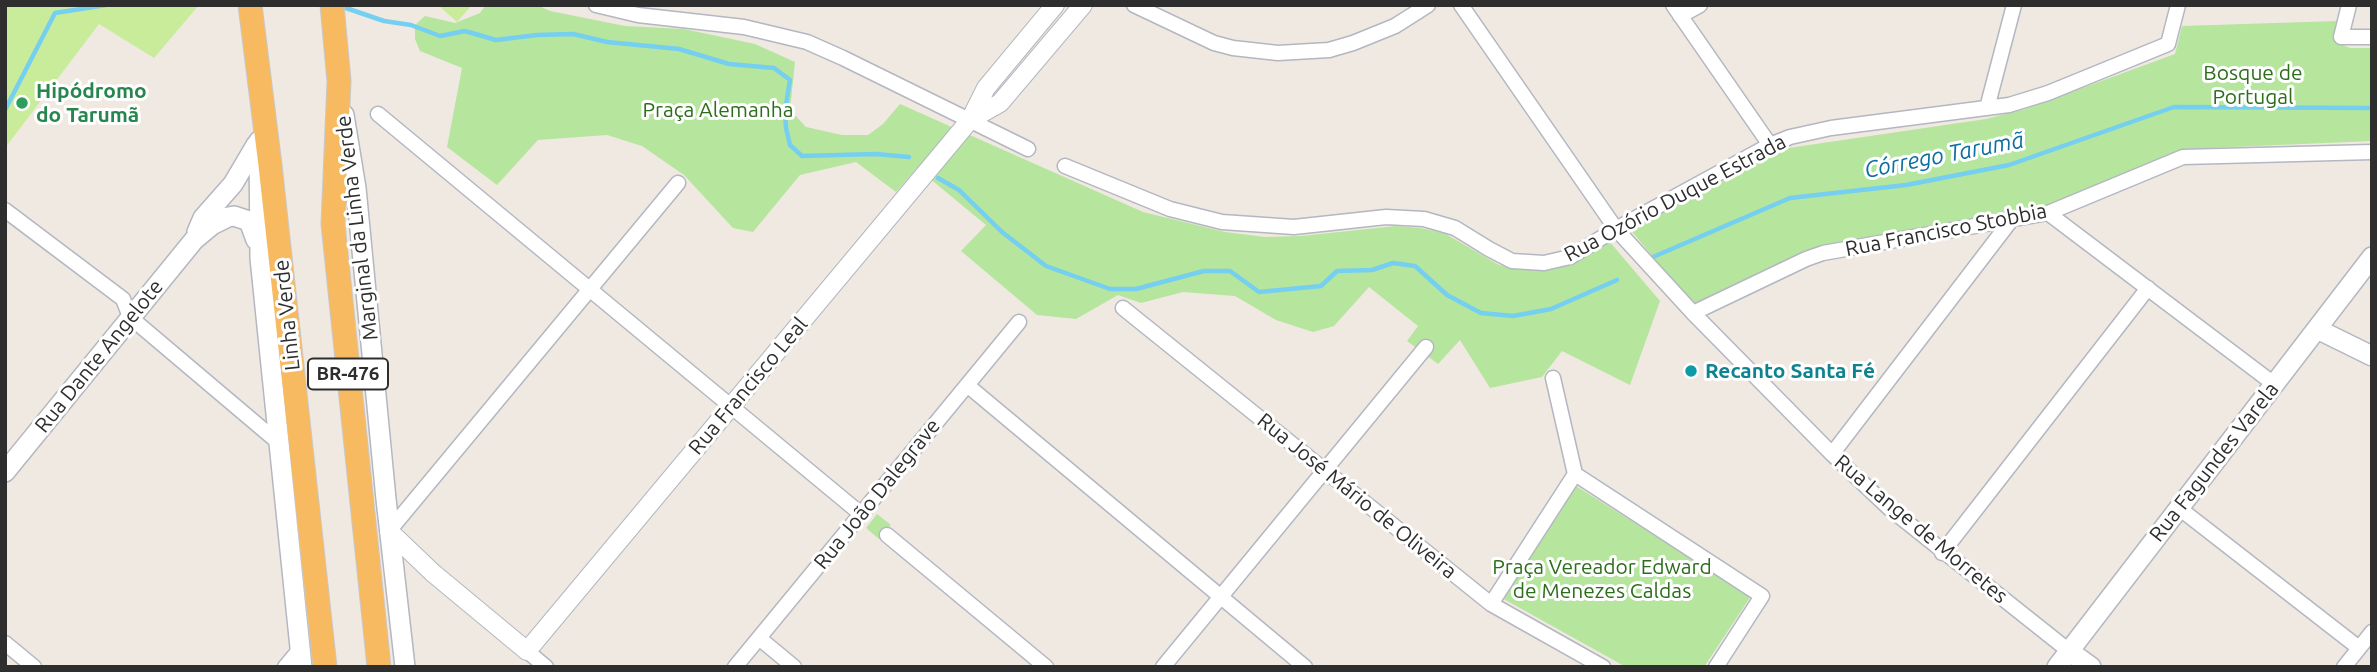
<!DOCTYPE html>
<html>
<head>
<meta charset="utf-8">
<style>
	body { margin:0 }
	#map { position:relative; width:2377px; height:672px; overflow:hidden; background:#efe9e1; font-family:Ubuntu,sans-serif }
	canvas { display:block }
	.frame { position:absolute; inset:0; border:7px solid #2e2e2e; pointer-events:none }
</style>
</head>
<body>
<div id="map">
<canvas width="2377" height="672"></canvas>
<div class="frame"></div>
</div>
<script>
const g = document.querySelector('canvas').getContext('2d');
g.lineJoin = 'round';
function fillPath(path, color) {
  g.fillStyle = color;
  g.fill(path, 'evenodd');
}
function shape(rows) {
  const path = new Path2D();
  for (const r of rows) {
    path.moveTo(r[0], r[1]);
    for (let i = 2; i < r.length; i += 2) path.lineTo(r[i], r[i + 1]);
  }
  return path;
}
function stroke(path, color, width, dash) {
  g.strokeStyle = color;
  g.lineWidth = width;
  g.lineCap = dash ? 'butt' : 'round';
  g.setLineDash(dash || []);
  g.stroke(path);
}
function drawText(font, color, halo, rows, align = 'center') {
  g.font = font + ' Ubuntu,sans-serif';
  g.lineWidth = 6;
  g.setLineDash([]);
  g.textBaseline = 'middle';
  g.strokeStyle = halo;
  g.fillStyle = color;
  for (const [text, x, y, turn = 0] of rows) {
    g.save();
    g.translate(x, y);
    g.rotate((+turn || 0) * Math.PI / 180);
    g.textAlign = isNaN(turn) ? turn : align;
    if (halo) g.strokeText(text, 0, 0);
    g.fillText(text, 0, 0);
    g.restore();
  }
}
fillPath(shape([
	[486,5,537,5,550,11,625,26,684,29,755,44,795,62,790,110,806,127,842,135,868,135,883,124,900,104,1143,212,1225,232,1265,237,1301,236,1396,226,1420,228,1444,233,1499,265,1522,270,1555,267,1579,260,1609,241,1660,301,1630,385,1562,351,1542,377,1490,388,1460,340,1438,364,1407,341,1418,326,1369,287,1334,326,1313,332,1276,320,1235,296,1183,292,1141,303,1118,295,1076,319,1037,315,961,251,986,225,917,168,896,192,856,162,800,175,753,232,733,228,684,175,642,146,607,135,538,140,497,185,447,147,462,68,420,51,415,39,415,25,425,16,455,23,480,13],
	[2337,21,2335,33,2336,39,2340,44,2350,48,2372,48,2372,141,2185,149,2040,208,1812,249,1693,305,1629,228,1775,150,1986,119,2025,109,2175,54,2182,26],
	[1576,486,1751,596,1704,667,1626,667,1502,598],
	[877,514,891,525,879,539,866,528]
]), '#b6e59e');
fillPath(shape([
	[5,5,199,5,154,58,99,24,5,148],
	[438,5,472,5,457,22]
]), '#c9ec9a');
stroke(shape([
	[346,8,384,21,411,25,440,36,465,31,496,40,537,35,573,34,607,42,679,49,729,64,774,68,790,80,785,111,786,128,790,145,802,156,876,154,909,157],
	[5,110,55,13,106,5],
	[938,178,959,190,1002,232,1046,266,1110,289,1136,289,1204,271,1230,271,1259,292,1321,286,1337,271,1372,270,1393,263,1415,266,1447,295,1481,313,1513,316,1551,309,1617,280],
	[1653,257,1790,198,1906,185,2009,165,2174,107,2372,108]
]), '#75cff0', 4.5);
const minor = shape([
	[596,5,638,15,744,27,807,42,843,58,1028,149],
	[1134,5,1214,43,1233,48,1278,53,1329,50,1353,43,1395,26,1428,5],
	[1461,5,1616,229,1693,313,1832,454,1889,508,2069,651],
	[1673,5,1770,145],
	[2349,5,2341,37,2372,37],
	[1680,16,1700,5],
	[1987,108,2014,5],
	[378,114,861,514],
	[1065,166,1170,209,1222,222,1294,227,1386,217,1424,219,1455,228,1489,249,1512,261,1544,263,1570,257,1616,229,1770,145,1790,137,1831,128,2009,105,2048,93,2168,44,2178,5],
	[5,210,123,299,130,317,279,443],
	[2048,213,2274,384],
	[1123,308,1491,604,1603,667],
	[1693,313,1806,259,1823,253,2048,213,2183,157,2372,152],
	[967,385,1305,667],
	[1832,454,2012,219],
	[1575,474,1762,596,1716,667],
	[2179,508,2359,648],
	[389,531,678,183],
	[887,535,1046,667],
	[1942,553,2148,288],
	[1491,604,1575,474,1553,378],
	[759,638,794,667],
	[5,643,34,667],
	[527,651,546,667],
	[285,667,300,649],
	[735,667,1019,322],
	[1163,667,1426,347],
	[2344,667,2372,632]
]);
const tertiary = shape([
	[970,120,1000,103,1083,5],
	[389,531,433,573,527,651,970,120,986,88,1055,5]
]);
const secondary = shape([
	[344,115,356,188,386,499,405,667],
	[259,141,260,258,302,667],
	[197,232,203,218,233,184,256,145],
	[2317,329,2372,356],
	[5,472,194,240,212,225,228,217,234,216,249,221,256,240],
	[2069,651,2091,667],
	[2057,667,2372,257]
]);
const trunk = shape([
	[250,5,270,165,325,667],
	[332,5,339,81,333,224,379,667]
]);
stroke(minor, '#b4b7c1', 17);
stroke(tertiary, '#b4b7c1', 20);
stroke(secondary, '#b4b7c1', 22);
stroke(trunk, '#c9c9c9', 25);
stroke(minor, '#fff', 14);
stroke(tertiary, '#fff', 18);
stroke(secondary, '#fff', 19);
stroke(trunk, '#f8ba60', 23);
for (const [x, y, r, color] of [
	[22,103,7,"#2e9e5b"],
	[1691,371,7,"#0f9aa8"]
]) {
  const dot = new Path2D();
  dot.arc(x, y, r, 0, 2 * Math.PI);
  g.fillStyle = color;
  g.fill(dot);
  stroke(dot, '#fff', 2.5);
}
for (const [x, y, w] of [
	[348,374,80]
]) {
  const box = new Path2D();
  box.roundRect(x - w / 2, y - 15.5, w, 31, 5);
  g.fillStyle = '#fff';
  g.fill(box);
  stroke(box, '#2e2e2e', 2);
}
drawText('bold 19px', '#2e2e2e', null, [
	["BR-476",348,374]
]);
drawText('21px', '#2c6e1b', '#fff', [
	["Bosque de",2253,73],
	["Portugal",2253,97],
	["Praça Alemanha",718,110],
	["Praça Vereador Edward",1602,567],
	["de Menezes Caldas",1602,591]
]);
drawText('bold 21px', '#27864d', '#fff', [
	["Hipódromo",36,91],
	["do Tarumã",36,115]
], 'left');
drawText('21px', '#2e2e2e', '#fff', [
	["Rua Ozório Duque Estrada",1675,198,-28],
	["Marginal da Linha Verde",357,228,-97],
	["Rua Francisco Stobbia",1946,230,-11],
	["Linha Verde",287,315,-96],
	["Rua Dante Angelote",99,356,-51],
	["Rua Francisco Leal",748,386,-50],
	["Rua Fagundes Varela",2214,462,-52],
	["Rua João Dalegrave",877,494,-51],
	["Rua José Mário de Oliveira",1357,496,39],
	["Rua Lange de Morretes",1921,529,40]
]);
drawText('bold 21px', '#0d838f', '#fff', [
	["Recanto Santa Fé",1705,371]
], 'left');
drawText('italic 23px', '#0d6fa3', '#fff', [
	["Córrego Tarumã",1944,155,-11]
]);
</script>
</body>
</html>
